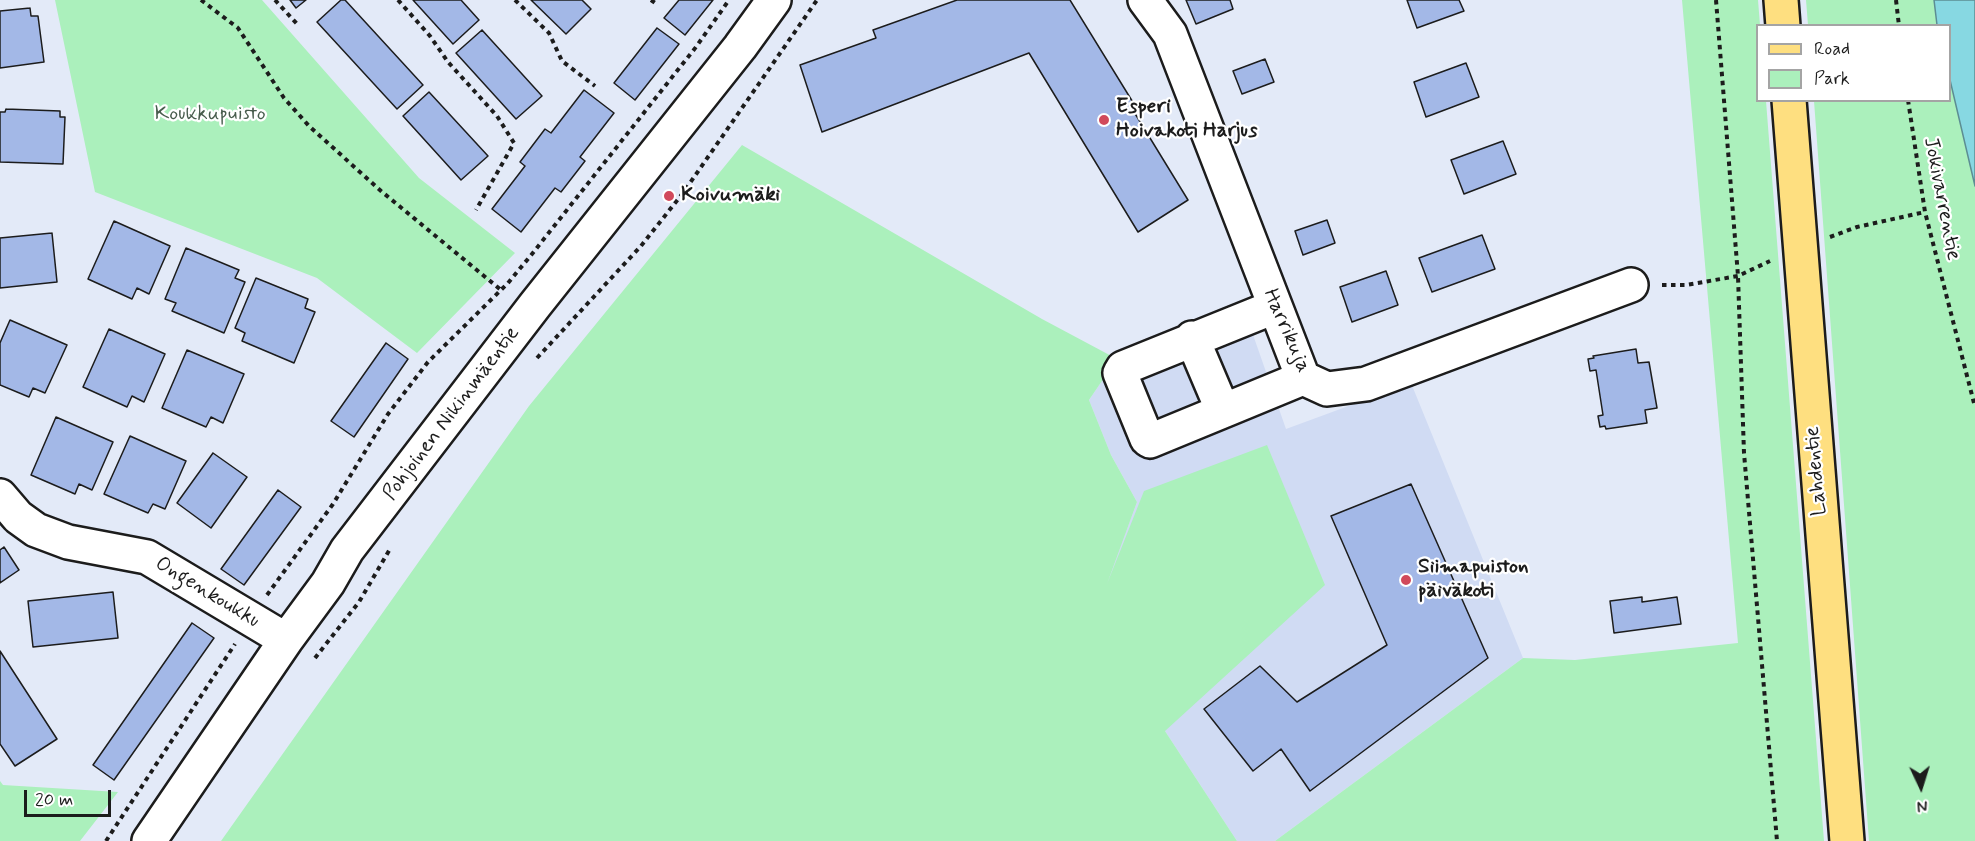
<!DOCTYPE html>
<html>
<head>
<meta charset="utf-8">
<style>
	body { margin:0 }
	#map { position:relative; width:1975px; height:841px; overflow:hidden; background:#e3eaf8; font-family:Mynerve,sans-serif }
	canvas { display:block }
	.legend { position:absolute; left:1756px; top:24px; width:195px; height:78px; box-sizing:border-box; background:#fff; border:2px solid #a4a4a4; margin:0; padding:8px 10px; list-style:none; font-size:18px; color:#1c1c1c }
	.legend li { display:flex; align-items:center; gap:12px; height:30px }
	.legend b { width:30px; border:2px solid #a4a4a4 }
	.north { position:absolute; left:1891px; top:757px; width:60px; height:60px; -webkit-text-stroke:4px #fff; paint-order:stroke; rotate:176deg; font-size:16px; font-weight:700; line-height:24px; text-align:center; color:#1c1c1c }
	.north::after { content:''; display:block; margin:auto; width:21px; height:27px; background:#1c1c1c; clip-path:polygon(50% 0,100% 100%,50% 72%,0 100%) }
	.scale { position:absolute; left:24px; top:790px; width:87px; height:27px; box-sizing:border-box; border:3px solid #1c1c1c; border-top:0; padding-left:8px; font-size:18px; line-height:21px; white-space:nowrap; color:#1c1c1c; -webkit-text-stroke:4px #fff; paint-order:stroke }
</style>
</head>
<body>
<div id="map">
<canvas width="1975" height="841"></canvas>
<ul class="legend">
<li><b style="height:8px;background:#fedf80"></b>Road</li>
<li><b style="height:16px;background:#abf0bc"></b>Park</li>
</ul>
<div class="north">N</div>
<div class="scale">20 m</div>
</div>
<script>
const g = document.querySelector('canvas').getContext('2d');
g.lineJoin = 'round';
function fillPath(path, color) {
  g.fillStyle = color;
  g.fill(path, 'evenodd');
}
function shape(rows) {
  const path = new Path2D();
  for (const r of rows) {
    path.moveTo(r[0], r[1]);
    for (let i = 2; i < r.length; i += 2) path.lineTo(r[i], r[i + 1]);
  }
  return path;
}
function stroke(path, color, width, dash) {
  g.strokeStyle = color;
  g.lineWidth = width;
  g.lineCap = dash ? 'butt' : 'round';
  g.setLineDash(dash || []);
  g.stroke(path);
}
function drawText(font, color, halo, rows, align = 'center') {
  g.font = font + ' Mynerve,sans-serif';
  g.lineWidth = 4.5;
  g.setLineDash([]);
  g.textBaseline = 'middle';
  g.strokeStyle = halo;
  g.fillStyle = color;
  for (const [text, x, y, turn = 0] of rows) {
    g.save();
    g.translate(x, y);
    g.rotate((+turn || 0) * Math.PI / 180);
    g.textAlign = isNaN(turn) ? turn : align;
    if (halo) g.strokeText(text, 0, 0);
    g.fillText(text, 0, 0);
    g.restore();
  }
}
fillPath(shape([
	[1244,309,1286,429,1411,383,1523,658,1275,841,1237,841,1093,621,1137,502,1111,455,1089,400,1117,359]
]), '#d0dbf3');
fillPath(shape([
	[55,0,262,0,419,178,515,253,417,353,317,278,95,192],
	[1682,0,1758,0,1760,25,1758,26,1758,100,1766,101,1824,841,1275,841,1523,658,1575,660,1738,643],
	[1806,0,1934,0,1937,25,1808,25],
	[1950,79,1975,183,1975,841,1869,841,1814,101,1950,100],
	[742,145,1042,319,1117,359,1089,400,1111,455,1137,502,1107,584,1144,491,1267,445,1325,585,1165,731,1237,841,221,841,529,406],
	[0,781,3,785,118,792,80,841,0,841]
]), '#abf0bc');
const water = shape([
	[1934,0,1975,0,1975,186,1950,80,1950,26,1937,25,1934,0]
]);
fillPath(water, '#87d8e2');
stroke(water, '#5c8d93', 1.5);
const building = shape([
	[290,0,306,0,296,8,290,0],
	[341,0,345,0,423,85,397,109,317,22,341,0],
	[413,0,461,0,479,20,453,44,413,0],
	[531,0,582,0,591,9,566,34,531,0],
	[679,0,713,0,685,35,664,18,679,0],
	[957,0,1070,0,1134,104,1131,107,1188,200,1138,232,1029,53,822,132,800,65,876,38,873,30,957,0],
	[1186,0,1230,0,1233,9,1196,24,1186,0],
	[1407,0,1459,0,1464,11,1417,28,1407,0],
	[30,8,31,16,38,16,44,62,0,68,0,11,30,8],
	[657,28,679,44,635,100,614,83,657,28],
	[482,30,542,96,516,119,456,53,482,30],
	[1265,59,1274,82,1242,94,1233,71,1265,59],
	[1466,63,1479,97,1426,117,1414,82,1466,63],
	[584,90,614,113,580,157,585,161,561,192,555,188,521,232,492,209,525,166,520,162,545,129,551,133,584,90],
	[429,92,488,156,461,180,403,116,429,92],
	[6,109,60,111,60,117,65,117,63,164,0,162,0,112,5,112,6,109],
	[1503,141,1516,174,1464,194,1451,160,1503,141],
	[1327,220,1335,243,1303,255,1295,231,1327,220],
	[114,221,170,246,149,294,137,288,132,299,88,279,114,221],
	[52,233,57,282,0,288,0,238,52,233],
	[1482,235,1495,269,1432,292,1419,258,1482,235],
	[186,248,239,270,235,278,245,282,224,333,172,311,176,303,165,299,186,248],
	[1386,271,1398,305,1352,322,1340,287,1386,271],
	[256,278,308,299,305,308,315,312,294,363,242,341,245,333,235,328,256,278],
	[10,320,67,345,45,393,33,388,29,397,0,385,0,343,10,320],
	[109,329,165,354,144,402,132,396,127,407,83,387,109,329],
	[386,343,408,359,354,437,331,421,386,343],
	[1636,349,1638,363,1649,362,1657,408,1645,410,1647,423,1606,429,1605,426,1600,427,1598,416,1603,415,1596,370,1590,371,1588,359,1594,358,1593,356,1636,349],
	[187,350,244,374,223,423,211,417,206,427,162,408,187,350],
	[56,417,113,442,92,490,79,484,75,494,31,475,56,417],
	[130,436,186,461,165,509,153,504,148,513,104,494,130,436],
	[213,453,247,477,211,528,177,503,213,453],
	[1411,484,1488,658,1310,791,1281,749,1253,771,1204,709,1260,666,1297,702,1387,645,1331,516,1411,484],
	[278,490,301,507,244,585,221,569,278,490],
	[4,547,19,570,0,583,0,550,4,547],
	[113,592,118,638,33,647,28,601,113,592],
	[1642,597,1642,602,1677,597,1681,624,1614,633,1610,601,1642,597],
	[192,623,214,638,114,780,93,765,192,623],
	[0,651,57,739,15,766,0,744,0,651]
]);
fillPath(building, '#a3b8e7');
stroke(building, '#1c1c1c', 1.5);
const minor = shape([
	[1145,0,1170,34,1303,378,1327,389,1366,384,1631,285],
	[1192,338,1223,411,1303,378],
	[1223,411,1150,441,1147,439,1120,373,1123,368,1274,307],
	[0,496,18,517,36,530,68,542,147,557,286,640],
	[149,841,286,640,328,583,347,550,535,305,740,47,774,0]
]);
const major = shape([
	[1781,0,1783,26],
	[1789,100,1847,841]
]);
stroke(minor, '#1c1c1c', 38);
stroke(major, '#1c1c1c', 38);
stroke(shape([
	[201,0,238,28,284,98,309,126,381,191,501,290],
	[275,0,298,25],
	[398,0,430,36,448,62,497,116,514,143,476,210],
	[515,0,549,33,562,61,595,86],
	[651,0,658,5],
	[1716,0,1738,276,1744,453,1777,841],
	[1896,0,1899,26],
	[1908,100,1925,212,1975,407],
	[1830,237,1857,227,1925,212],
	[1662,285,1686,285,1738,276,1770,261],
	[537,358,641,246,683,193,817,0],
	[267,595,333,504,388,414,428,362,508,283,532,254,696,47,729,0],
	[315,658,359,602,390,549],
	[106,841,235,644]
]), '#1c1c1c', 4, [4.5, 4.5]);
stroke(minor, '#fff', 33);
stroke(major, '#fedf80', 33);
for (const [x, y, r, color] of [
	[1104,120,6,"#d1495b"],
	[669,196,6,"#d1495b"],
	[1406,580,6,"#d1495b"]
]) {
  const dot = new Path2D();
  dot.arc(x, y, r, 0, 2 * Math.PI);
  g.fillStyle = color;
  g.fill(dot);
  stroke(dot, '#fff', 2);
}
drawText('bold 21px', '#1c1c1c', '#fff', [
	["Esperi",1116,108],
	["Hoivakoti Harjus",1116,132],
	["Koivumäki",681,196],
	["Siimapuiston",1418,568],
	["päiväkoti",1418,592]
], 'left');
drawText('21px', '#475c4c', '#fff', [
	["Koukkupuisto",210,115]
]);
drawText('21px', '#1c1c1c', '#fff', [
	["Jokivarrentie",1941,199,79],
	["Harrikuja",1286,331,66],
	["Pohjoinen Nikinmäentie",452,414,-53],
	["Lahdentie",1817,471,-95],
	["Ongenkoukku",207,593,31]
]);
</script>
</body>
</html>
